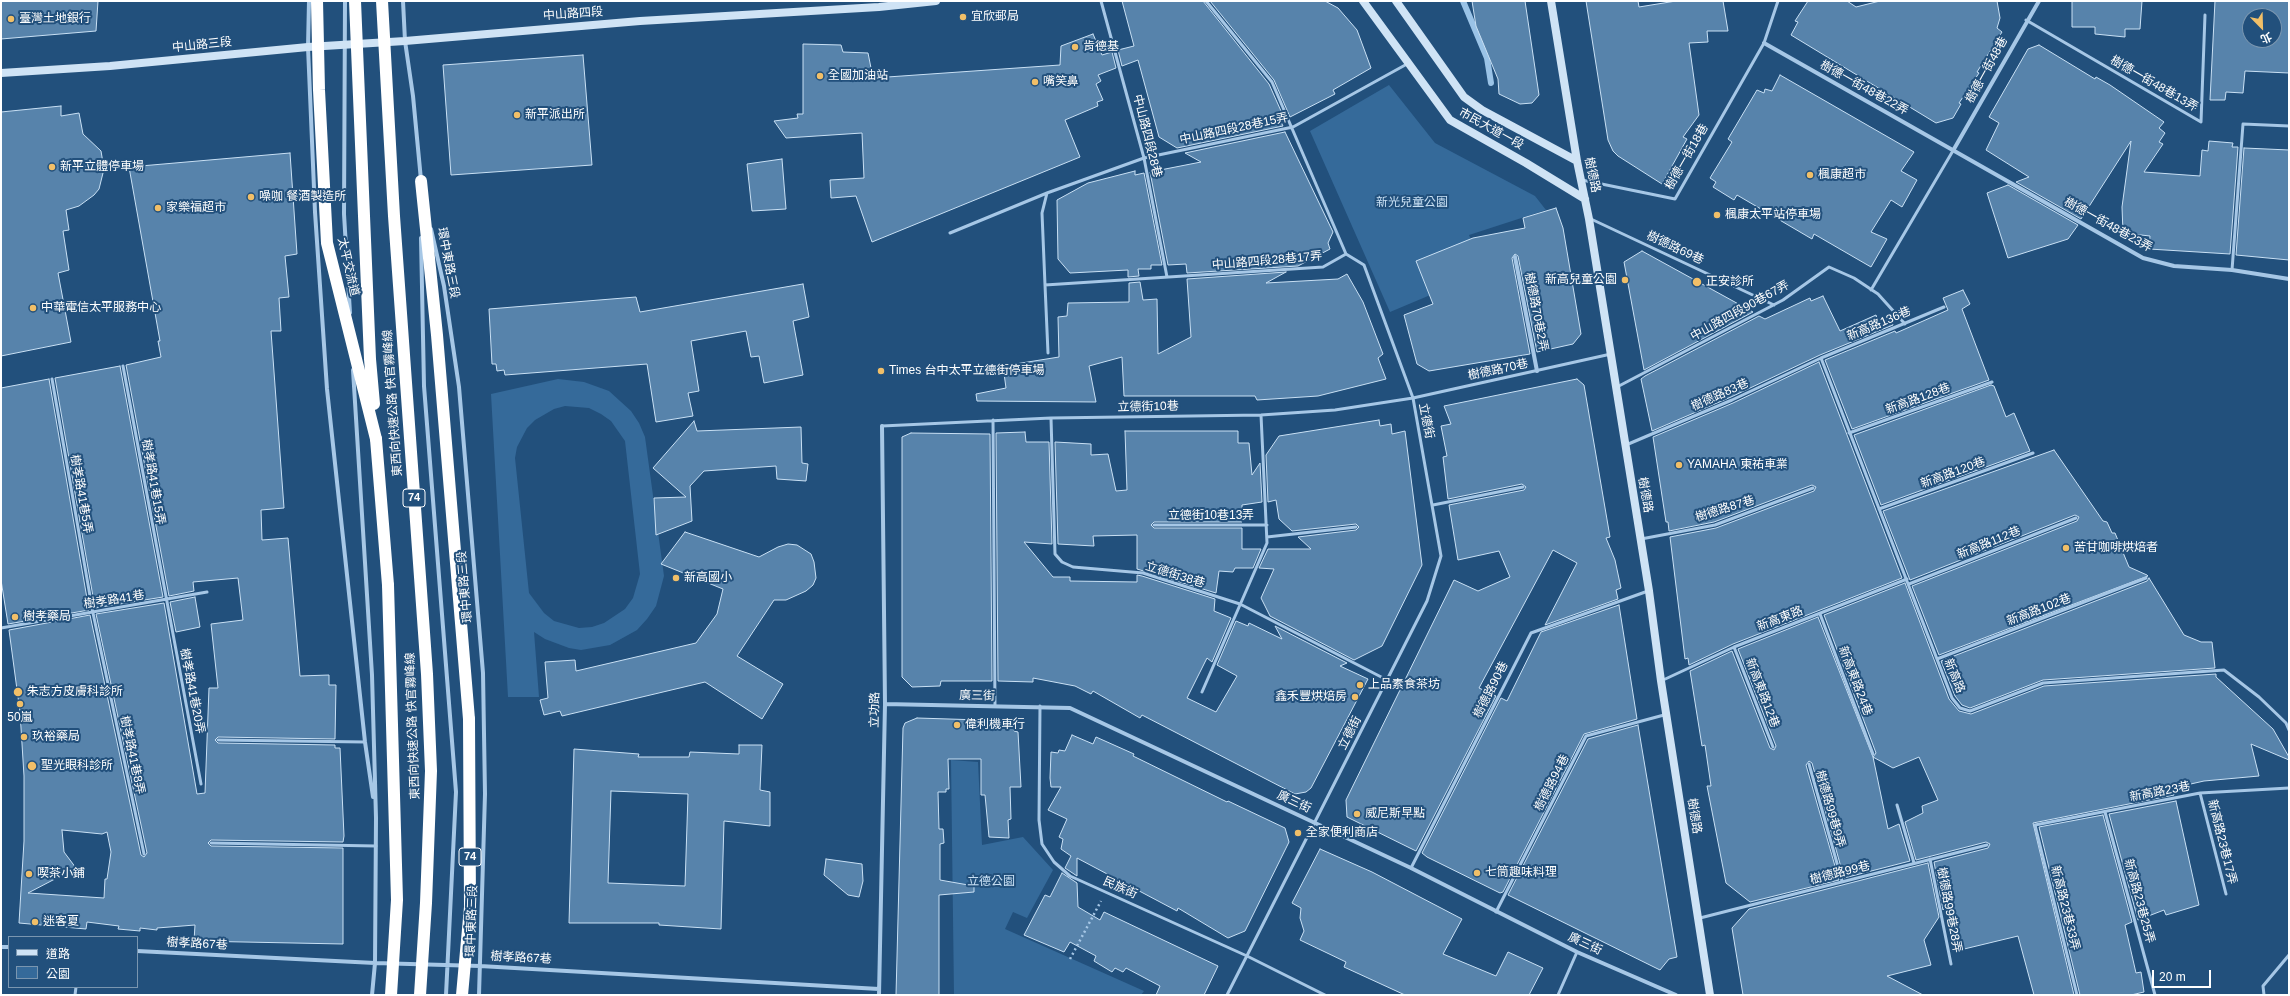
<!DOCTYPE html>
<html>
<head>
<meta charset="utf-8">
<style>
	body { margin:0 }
	#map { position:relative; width:2290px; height:996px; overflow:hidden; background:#22507c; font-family:Arial,"Noto Sans TC",sans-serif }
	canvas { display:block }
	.frame { position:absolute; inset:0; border:2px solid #fff; pointer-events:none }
	.legend { position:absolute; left:8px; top:936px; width:130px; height:52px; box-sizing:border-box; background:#22507c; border:1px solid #7a96b0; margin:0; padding:5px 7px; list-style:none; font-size:12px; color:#fff }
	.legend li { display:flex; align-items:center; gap:8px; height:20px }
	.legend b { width:20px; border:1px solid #7a96b0 }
	.north { position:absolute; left:2242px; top:8px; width:40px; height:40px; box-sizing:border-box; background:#22507c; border:1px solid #7a96b0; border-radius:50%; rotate:157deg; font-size:11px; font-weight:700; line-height:16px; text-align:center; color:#fff }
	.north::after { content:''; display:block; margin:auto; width:14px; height:18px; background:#f1bf68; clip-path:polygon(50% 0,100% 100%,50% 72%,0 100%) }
	.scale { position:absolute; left:2152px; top:970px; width:59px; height:18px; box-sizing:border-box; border:2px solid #fff; border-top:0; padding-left:5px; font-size:12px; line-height:14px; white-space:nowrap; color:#fff; -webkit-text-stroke:3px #22507c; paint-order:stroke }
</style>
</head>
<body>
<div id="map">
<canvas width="2290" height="996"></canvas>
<div class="frame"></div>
<ul class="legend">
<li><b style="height:5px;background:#cfe3f5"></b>道路</li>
<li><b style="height:11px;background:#356a9a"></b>公園</li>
</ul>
<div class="north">北</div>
<div class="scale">20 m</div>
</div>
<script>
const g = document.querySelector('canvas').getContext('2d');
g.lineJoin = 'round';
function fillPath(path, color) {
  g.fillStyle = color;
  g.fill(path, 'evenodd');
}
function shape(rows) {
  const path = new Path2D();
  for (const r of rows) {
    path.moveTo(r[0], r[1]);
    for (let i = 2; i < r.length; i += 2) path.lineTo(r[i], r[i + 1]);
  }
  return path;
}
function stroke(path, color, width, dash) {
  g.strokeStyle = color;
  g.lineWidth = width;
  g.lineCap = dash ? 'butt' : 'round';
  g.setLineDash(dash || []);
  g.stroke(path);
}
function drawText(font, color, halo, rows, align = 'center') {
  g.font = font + ' Arial,"Noto Sans TC",sans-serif';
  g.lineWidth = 4;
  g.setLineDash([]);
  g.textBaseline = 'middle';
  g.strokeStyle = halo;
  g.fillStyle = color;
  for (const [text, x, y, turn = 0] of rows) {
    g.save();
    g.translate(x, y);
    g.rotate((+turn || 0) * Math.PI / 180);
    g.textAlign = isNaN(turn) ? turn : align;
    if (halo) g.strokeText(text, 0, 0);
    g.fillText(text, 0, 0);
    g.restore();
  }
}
fillPath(shape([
	[1389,85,1435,143,1535,196,1546,210,1469,235,1485,272,1390,312,1310,131],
	[558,379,584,382,609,391,631,411,639,423,645,437,664,576,656,606,647,619,637,630,610,645,581,650,569,648,545,639,534,632,539,697,508,697,491,394],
	[565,406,589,408,601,414,611,421,625,441,640,574,633,598,625,609,604,623,592,627,579,628,554,621,544,613,529,593,515,458,517,447,527,428,535,420,554,409],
	[951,760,978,762,982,845,1023,837,1053,870,1027,918,1013,912,1005,929,1144,991,1141,995,954,995]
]), '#356a9a');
stroke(shape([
	[1463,1,1487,58,1491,83]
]), '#9ac3e7', 6);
const building = shape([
	[1,1,98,1,96,31,1,39,1,1],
	[1122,1,1203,1,1269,84,1285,120,1281,122,1283,126,1177,148,1159,137,1138,60,1122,66,1118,50,1134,46,1122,1],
	[1210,1,1325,1,1338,8,1357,30,1371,68,1333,90,1335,94,1290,117,1274,80,1210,1],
	[1472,1,1525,1,1539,95,1532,103,1520,104,1499,94,1498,79,1476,26,1472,1],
	[1586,1,1638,1,1639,7,1676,1,1723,1,1728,31,1707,31,1708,42,1689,43,1699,115,1683,137,1687,139,1662,184,1618,156,1613,151,1608,140,1586,1],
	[1808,1,1847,1,1856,7,1880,1,1997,1,2000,18,1997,28,2002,32,1977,72,1979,73,1959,103,1961,104,1953,118,1936,123,1791,35,1798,22,1795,21,1808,1],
	[2072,1,2142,1,2140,29,2125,29,2125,37,2095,34,2095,27,2072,27,2072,1],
	[2215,1,2289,1,2289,73,2245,71,2243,93,2226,92,2225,100,2210,100,2215,1],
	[2250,16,2274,16,2274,40,2250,40,2250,16],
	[1093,34,1102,55,1112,52,1116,68,1098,75,1101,81,1096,84,1103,100,1097,102,1098,106,1065,120,1080,157,872,242,856,196,831,198,830,180,864,178,862,133,786,138,774,121,798,118,797,114,803,114,803,44,841,45,843,52,868,53,873,78,1060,65,1061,46,1093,34],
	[2039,45,2095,79,2096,77,2110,85,2164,122,2159,128,2165,133,2159,142,2163,144,2144,172,2200,176,2202,150,2208,151,2209,141,2233,143,2232,147,2238,147,2230,254,2149,249,2150,236,2123,233,2122,207,2131,141,2081,219,2016,182,2029,177,1986,150,1999,123,1989,117,2028,49,2039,45],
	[583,55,592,165,451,175,443,65,583,55],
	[1780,75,1914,152,1901,171,1917,180,1902,207,1891,200,1871,232,1887,239,1871,267,1814,234,1812,239,1737,195,1734,200,1713,187,1716,182,1710,178,1732,142,1728,139,1757,90,1764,93,1765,89,1772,91,1780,75],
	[61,106,61,116,79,113,83,134,101,151,104,169,99,189,94,195,79,206,66,210,69,230,63,231,69,270,58,273,71,342,1,356,1,112,61,106],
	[1285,132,1333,232,1328,243,1330,249,1298,266,1187,273,1186,264,1168,265,1150,172,1201,162,1185,153,1285,132],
	[2244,148,2289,150,2289,260,2236,255,2244,148],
	[290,153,297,254,285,256,289,297,279,298,281,331,271,331,284,508,261,510,262,540,288,538,300,676,329,675,329,685,336,685,335,739,218,737,215,740,218,743,335,745,335,748,340,748,344,836,343,842,211,840,208,843,211,846,343,848,343,944,194,941,195,925,157,928,157,930,140,928,140,931,118,929,119,926,87,922,86,929,19,923,24,841,24,776,20,712,9,630,90,615,141,855,144,857,147,853,96,614,164,603,197,794,205,793,209,688,218,688,211,624,243,620,238,578,193,582,194,591,169,596,126,365,161,357,158,341,160,341,129,167,290,153],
	[62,830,102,834,107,832,111,852,107,879,105,879,104,898,28,893,76,868,64,852,62,830],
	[782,159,786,209,752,211,747,164,782,159],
	[1135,171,1135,175,1144,173,1162,265,1151,265,1151,269,1138,269,1139,276,1128,277,1128,270,1070,273,1058,259,1057,200,1088,183,1135,171],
	[2008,185,2078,225,2068,239,2008,258,1987,193,2008,185],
	[1556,208,1563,228,1581,334,1573,344,1537,352,1518,256,1515,254,1512,258,1530,354,1429,371,1417,364,1404,315,1433,304,1416,261,1473,238,1525,228,1523,218,1556,208],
	[1642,251,1753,312,1644,370,1624,262,1642,251],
	[1286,272,1266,283,1338,279,1347,274,1363,302,1383,354,1378,358,1386,379,1318,396,1257,400,1255,396,1124,396,1122,357,1089,366,1096,402,977,401,976,394,1006,388,1003,366,1059,357,1058,317,1067,316,1068,303,1129,302,1129,283,1140,282,1143,300,1157,299,1158,354,1191,337,1187,279,1286,272],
	[803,284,809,317,793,321,803,375,764,383,759,356,751,357,746,331,691,341,699,391,688,393,693,416,656,422,647,364,505,375,504,370,497,371,496,364,492,364,489,309,636,297,640,312,803,284],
	[1963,290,1970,304,1962,309,1989,380,1852,429,1825,360,1895,331,1896,333,1948,310,1943,298,1963,290],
	[1823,296,1840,331,1876,315,1878,321,1889,315,1893,325,1820,355,1731,397,1652,431,1641,379,1645,376,1759,316,1765,319,1810,298,1811,301,1823,296],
	[1819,362,1902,578,1733,644,1689,665,1688,658,1685,659,1670,537,1716,528,1814,491,1816,487,1812,485,1714,522,1669,531,1668,522,1666,522,1653,437,1733,403,1819,362],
	[120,366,163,597,95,608,55,378,120,366],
	[49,379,89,610,8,624,1,580,1,388,49,379],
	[1577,379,1584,385,1610,537,1606,538,1615,560,1621,588,1616,590,1618,599,1545,625,1577,563,1553,550,1479,688,1496,696,1416,851,1347,817,1346,800,1454,580,1478,591,1510,577,1499,551,1458,560,1449,505,1524,490,1526,487,1522,484,1448,499,1443,457,1447,456,1441,426,1451,424,1444,406,1577,379],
	[1991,385,1994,386,2006,417,2014,413,2030,451,1881,505,1854,435,1991,385],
	[1379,420,1380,426,1391,424,1392,434,1405,431,1422,565,1382,646,1354,660,1270,616,1261,598,1274,569,1259,568,1268,549,1311,549,1298,537,1356,530,1359,527,1356,524,1292,531,1279,519,1276,500,1268,502,1266,455,1279,436,1379,420],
	[694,421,697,431,801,427,802,463,808,464,806,481,777,479,776,466,704,471,690,486,692,521,656,535,654,498,686,497,653,468,694,421],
	[1125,431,1238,431,1238,443,1249,443,1252,475,1260,463,1262,502,1242,505,1242,522,1154,522,1151,525,1154,528,1242,528,1242,549,1261,549,1253,568,1235,568,1233,572,1219,571,1216,593,1137,569,1137,535,1093,536,1094,546,1058,544,1055,442,1091,444,1091,455,1108,454,1116,491,1127,490,1125,431],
	[1025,432,1026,442,1049,442,1052,544,1024,542,1053,577,1070,577,1070,581,1137,582,1137,575,1142,576,1215,599,1214,611,1231,618,1212,662,1207,658,1187,698,1216,712,1237,676,1217,665,1236,621,1248,626,1249,623,1282,639,1275,626,1347,663,1340,666,1368,679,1311,788,1306,792,1295,794,1142,715,1140,718,1093,691,1091,694,1075,686,1033,678,1033,682,998,681,996,433,1025,432],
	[911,433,990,434,992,681,941,681,940,686,912,687,902,677,902,437,911,433],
	[2054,450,2103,521,2107,522,2112,533,2115,533,2129,567,2147,575,2148,576,1939,655,1912,586,2077,521,2079,517,2075,515,1910,580,1883,511,2054,450],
	[685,532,759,557,778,547,788,544,797,545,811,554,814,562,816,578,813,585,806,591,786,600,774,600,737,656,783,684,762,719,705,682,562,716,560,711,544,715,540,700,548,698,545,662,575,660,576,671,696,643,717,614,723,589,661,564,685,532],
	[2149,578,2184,635,2201,642,2212,642,2215,668,2043,680,1970,708,1962,705,1955,696,1941,661,2147,581,2149,578],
	[1905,583,1949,699,1959,711,1971,714,2044,686,2216,674,2216,677,2273,729,2289,757,2289,760,2251,744,2259,776,2204,781,2173,788,2174,795,2033,823,2074,995,2034,995,2018,936,1960,950,1949,902,1943,910,1934,862,1988,848,1990,844,1986,842,1916,860,1905,822,1923,813,1922,806,1938,800,1919,757,1893,768,1873,757,1876,753,1824,615,1905,583],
	[195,597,200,627,176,632,170,602,195,597],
	[1619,605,1637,719,1584,734,1503,892,1500,893,1427,857,1422,853,1501,698,1507,701,1541,632,1619,605],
	[1818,617,1873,757,1888,829,1899,824,1910,861,1844,878,1812,763,1809,761,1806,765,1839,880,1750,902,1726,883,1707,786,1711,786,1705,745,1702,746,1690,671,1732,651,1770,748,1774,750,1776,746,1738,649,1818,617],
	[917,718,1013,721,1014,731,1018,732,1021,787,1010,787,1011,819,1008,820,1009,838,989,837,985,795,981,795,981,759,948,759,949,789,946,789,946,792,938,792,939,829,943,829,944,843,940,844,940,880,974,886,974,892,939,895,939,995,896,995,903,728,905,723,917,718],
	[1638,725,1677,957,1669,959,1660,970,1508,895,1588,739,1638,725],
	[1072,735,1093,744,1096,737,1134,754,1133,756,1227,802,1228,801,1285,828,1289,842,1245,931,1228,938,1178,908,1177,911,1077,858,1077,876,1065,868,1071,856,1061,849,1063,839,1059,837,1067,819,1048,810,1061,787,1051,787,1050,778,1051,752,1058,753,1059,750,1065,751,1072,735],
	[739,745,762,745,760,790,770,792,770,826,724,821,721,929,659,925,659,923,569,923,574,749,639,754,638,757,689,757,690,752,739,754,739,745],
	[611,791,688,794,685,886,608,883,611,791],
	[2176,801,2199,905,2166,915,2164,910,2138,920,2109,814,2176,801],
	[2103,815,2132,922,2125,925,2136,973,2141,972,2144,992,2131,995,2080,995,2039,827,2103,815],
	[1320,849,1372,872,1462,919,1443,954,1496,976,1508,952,1543,968,1529,995,1405,995,1344,967,1346,962,1300,940,1304,931,1300,918,1301,908,1292,903,1320,849],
	[826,859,862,864,863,881,859,897,848,895,824,875,826,859],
	[1928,863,1939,917,1924,940,1931,965,1887,976,1923,995,1743,995,1732,928,1749,909,1928,863],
	[1062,873,1077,883,1078,907,1100,920,1104,912,1218,966,1204,995,1156,995,1160,986,1126,968,1123,972,1115,968,1112,972,1094,961,1096,956,1070,942,1064,952,1024,935,1045,895,1050,897,1062,873]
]);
fillPath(building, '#5783ab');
stroke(building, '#c9e0f4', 1);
stroke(shape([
	[1070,959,1101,901]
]), '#a6c7e6', 2.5, [2, 3]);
stroke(shape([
	[1101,1,1144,158,1167,277],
	[1206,1,1272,82,1346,254],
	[2026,20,2201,122,2205,15],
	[1582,180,1675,199,1764,43,1778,1],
	[1591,219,1774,305],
	[950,233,1047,193],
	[2232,270,2243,124,2289,126],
	[1045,285,1042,213,1047,193,1144,158,1293,127,1407,64],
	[1871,290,1954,149],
	[1048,353,1045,285,1323,267,1346,254,1364,265,1413,398,1441,556,1427,601,1227,995],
	[1821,358,1952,698,1960,708,1970,711,2043,683,2224,670,2259,697,2286,723,2289,730],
	[123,366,201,784],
	[52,379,93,613,144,854],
	[1617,387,1783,300,1829,267,1854,278,1878,294,1905,324],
	[1051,418,1055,554,1062,562,1073,567,1143,573,1240,604,1387,680],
	[993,420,995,706],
	[882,426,1051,418,1261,415,1335,410,1413,398,1611,354],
	[1849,433,1992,382],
	[1626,445,1732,400,1821,358,1944,307],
	[1433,505,1523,487],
	[1879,509,2033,453],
	[1154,525,1267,525],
	[1267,537,1356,527],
	[1641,539,1715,525,1813,488],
	[1909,584,2076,518],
	[1820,614,1873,754],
	[1,628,207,592],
	[1734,647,1773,747],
	[1937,659,2146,578],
	[1661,681,1734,647,1907,579],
	[1202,692,1267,543,1261,415],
	[1040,706,1039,820,1042,844,1054,862,1070,876,1247,956,1325,995],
	[218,740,365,742],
	[1809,764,1842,881],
	[2200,793,2226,894],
	[1897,805,1914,863],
	[2105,812,2155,995],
	[211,843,376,846],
	[1930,859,1951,964],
	[1411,868,1531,633,1648,591],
	[1496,912,1586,736,1664,715],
	[1700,918,1987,845],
	[75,995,76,987],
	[1558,995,1577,952],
	[2077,995,2035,825,2200,793,2289,788],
	[2264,995,2263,986,2289,955]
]), '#a6c7e6', 3);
stroke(shape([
	[309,1,308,47,315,212,327,389,365,742,373,797],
	[345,1,344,214,350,313],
	[403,1,405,41,413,96,421,180],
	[1764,43,2143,258,2174,266,2232,270,2289,279],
	[1954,149,2039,1],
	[431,229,444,286,459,387,483,673,485,794,479,995],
	[421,238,424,386,456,792,446,995],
	[1515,257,1537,371],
	[353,370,372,675,376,818,375,963,372,995],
	[885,704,1070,708,1411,868,1577,952,1676,995],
	[1,947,9,947],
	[137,951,375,963,480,966,879,989],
	[879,995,885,704,882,426]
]), '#a6c7e6', 4);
stroke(shape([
	[1363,1,1450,120,1526,163,1585,199],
	[1396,1,1464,97,1482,110,1577,161],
	[1551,1,1577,161,1589,219,1649,591,1661,681,1710,995],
	[1,73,110,66,308,47,405,41,640,21,879,7,936,1]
]), '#cfe3f5', 8);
stroke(shape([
	[421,181,437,335,469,719],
	[376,439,388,585]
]), '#fff', 12);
stroke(shape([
	[317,1,319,90,327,243,376,439],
	[355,1,370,359,374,404],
	[382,1,394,216,427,674,431,771,426,903,420,995],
	[388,585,397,900,391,995],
	[462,995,470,907,469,719]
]), '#fff', 12);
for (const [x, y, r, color] of [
	[963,17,4,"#f1bf68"],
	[11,19,4,"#f1bf68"],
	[1075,47,4,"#f1bf68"],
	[820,76,4,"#f1bf68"],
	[1035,82,4,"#f1bf68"],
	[517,115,4,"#f1bf68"],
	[52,167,4,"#f1bf68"],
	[1810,175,4,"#f1bf68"],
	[251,197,4,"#f1bf68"],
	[158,208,4,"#f1bf68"],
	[1717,215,4,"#f1bf68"],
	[1625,280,4,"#f1bf68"],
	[1697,282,5,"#f1bf68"],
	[33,308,4,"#f1bf68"],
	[881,371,4,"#f1bf68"],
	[1679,465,4,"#f1bf68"],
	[2066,548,4,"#f1bf68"],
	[676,578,4,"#f1bf68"],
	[15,617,4,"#f1bf68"],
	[1360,685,4,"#f1bf68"],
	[18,692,5,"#f1bf68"],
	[1355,697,4,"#f1bf68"],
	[20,704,4,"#f1bf68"],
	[957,725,4,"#f1bf68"],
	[24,737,4,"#f1bf68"],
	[32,766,5,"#f1bf68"],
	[1357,814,4,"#f1bf68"],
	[1298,833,4,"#f1bf68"],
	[1477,873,4,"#f1bf68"],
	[29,874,4,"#f1bf68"],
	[35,922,4,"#f1bf68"]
]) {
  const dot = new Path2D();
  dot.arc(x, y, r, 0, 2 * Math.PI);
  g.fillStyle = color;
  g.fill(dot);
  stroke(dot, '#22507c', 1.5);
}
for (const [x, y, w] of [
	[414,498,22],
	[470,857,22]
]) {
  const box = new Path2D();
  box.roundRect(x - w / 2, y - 9, w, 18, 3);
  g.fillStyle = '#22507c';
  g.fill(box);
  stroke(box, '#fff', 1);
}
drawText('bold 11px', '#fff', null, [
	["74",414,498],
	["74",470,857]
]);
drawText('12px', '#fff', '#22507c', [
	["中山路四段",573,14,-4],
	["中山路三段",202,45,-6],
	["樹德一街48巷",1987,70,-61],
	["樹德一街48巷13弄",2154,84,30],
	["樹德一街48巷22弄",1864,88,29],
	["中山路四段28巷15弄",1234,129,-12],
	["市民大道一段",1491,129,29],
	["中山路四段28巷",1147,136,76],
	["樹德一街18巷",1687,157,-60],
	["樹德路",1592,175,78],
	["樹德一街48巷23弄",2108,225,29],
	["樹德路69巷",1675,248,25],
	["中山路四段28巷17弄",1267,261,-5],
	["環中東路三段",448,263,79],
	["太平交流道",348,267,77],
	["中山路四段90巷67弄",1740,311,-29],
	["樹德路70巷2弄",1536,312,79],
	["新高路136巷",1879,324,-23],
	["樹德路70巷",1498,370,-12],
	["樹德路83巷",1720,395,-24],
	["新高路128巷",1918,399,-20],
	["東西向快速公路 快官霧峰線",393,403,-94],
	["立德街10巷",1148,407,-1],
	["立德街",1426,421,79],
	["新高路120巷",1953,473,-20],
	["樹孝路41巷15弄",153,482,80],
	["樹孝路41巷5弄",81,494,80],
	["樹德路",1645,495,80],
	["樹德路87巷",1725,509,-17],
	["立德街10巷13弄",1211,516],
	["新高路112巷",1989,543,-22],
	["立德街38巷",1175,575,17],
	["環中東路三段",465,587,-95],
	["樹孝路41巷",114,600,-9],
	["新高路102巷",2039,610,-21],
	["新高東路",1780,619,-21],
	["新高路",1954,676,68],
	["新高東路24巷",1855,681,69],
	["樹德路90巷",1491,690,-63],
	["樹孝路41巷20弄",192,691,79],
	["新高東路12巷",1762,693,69],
	["廣三街",977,696,1],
	["立功路",875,710,-89],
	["東西向快速公路 快官霧峰線",413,726,-92],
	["立德街",1350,733,-63],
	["樹孝路41巷8弄",132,755,78],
	["樹德路94巷",1552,783,-63],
	["新高路23巷",2160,792,-11],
	["廣三街",1294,802,25],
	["樹德路99巷9弄",1830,809,74],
	["樹德路",1694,816,81],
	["新高路23巷17弄",2222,842,76],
	["樹德路99巷",1840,873,-14],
	["民族街",1120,888,24],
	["新高路23巷25弄",2139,901,75],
	["新高路23巷33弄",2065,908,76],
	["樹德路99巷28弄",1949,910,79],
	["環中東路三段",472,921,-88],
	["樹孝路67巷",197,944,3],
	["廣三街",1585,944,25],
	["樹孝路67巷",521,958,3]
]);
drawText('12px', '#fff', '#22507c', [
	["宜欣郵局",971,17],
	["臺灣土地銀行",19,19],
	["肯德基",1083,47],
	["全國加油站",828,76],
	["嘴笑鼻",1043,82],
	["新平派出所",525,115],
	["新平立體停車場",60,167],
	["楓康超市",1818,175],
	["噪咖 餐酒製造所",259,197],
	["家樂福超市",166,208],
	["楓康太平站停車場",1725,215],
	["新高兒童公園",1617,280,"right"],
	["正安診所",1706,282],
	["中華電信太平服務中心",41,308],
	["Times 台中太平立德街停車場",889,371],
	["YAMAHA 東祐車業",1687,465],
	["苦甘咖啡烘焙者",2074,548],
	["新高國小",684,578],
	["樹孝藥局",23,617],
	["上品素食茶坊",1368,685],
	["朱志方皮膚科診所",27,692],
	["鑫禾豐烘焙房",1347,697,"right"],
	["50嵐",20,718,"center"],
	["偉利機車行",965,725],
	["玖裕藥局",32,737],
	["聖光眼科診所",41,766],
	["威尼斯早點",1365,814],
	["全家便利商店",1306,833],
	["七筒趣味料理",1485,873],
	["喫茶小鋪",37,874],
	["迷客夏",43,922]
], 'left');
drawText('12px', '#c9e0f4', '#22507c', [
	["新光兒童公園",1412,203],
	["立德公園",991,882]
]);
</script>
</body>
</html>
